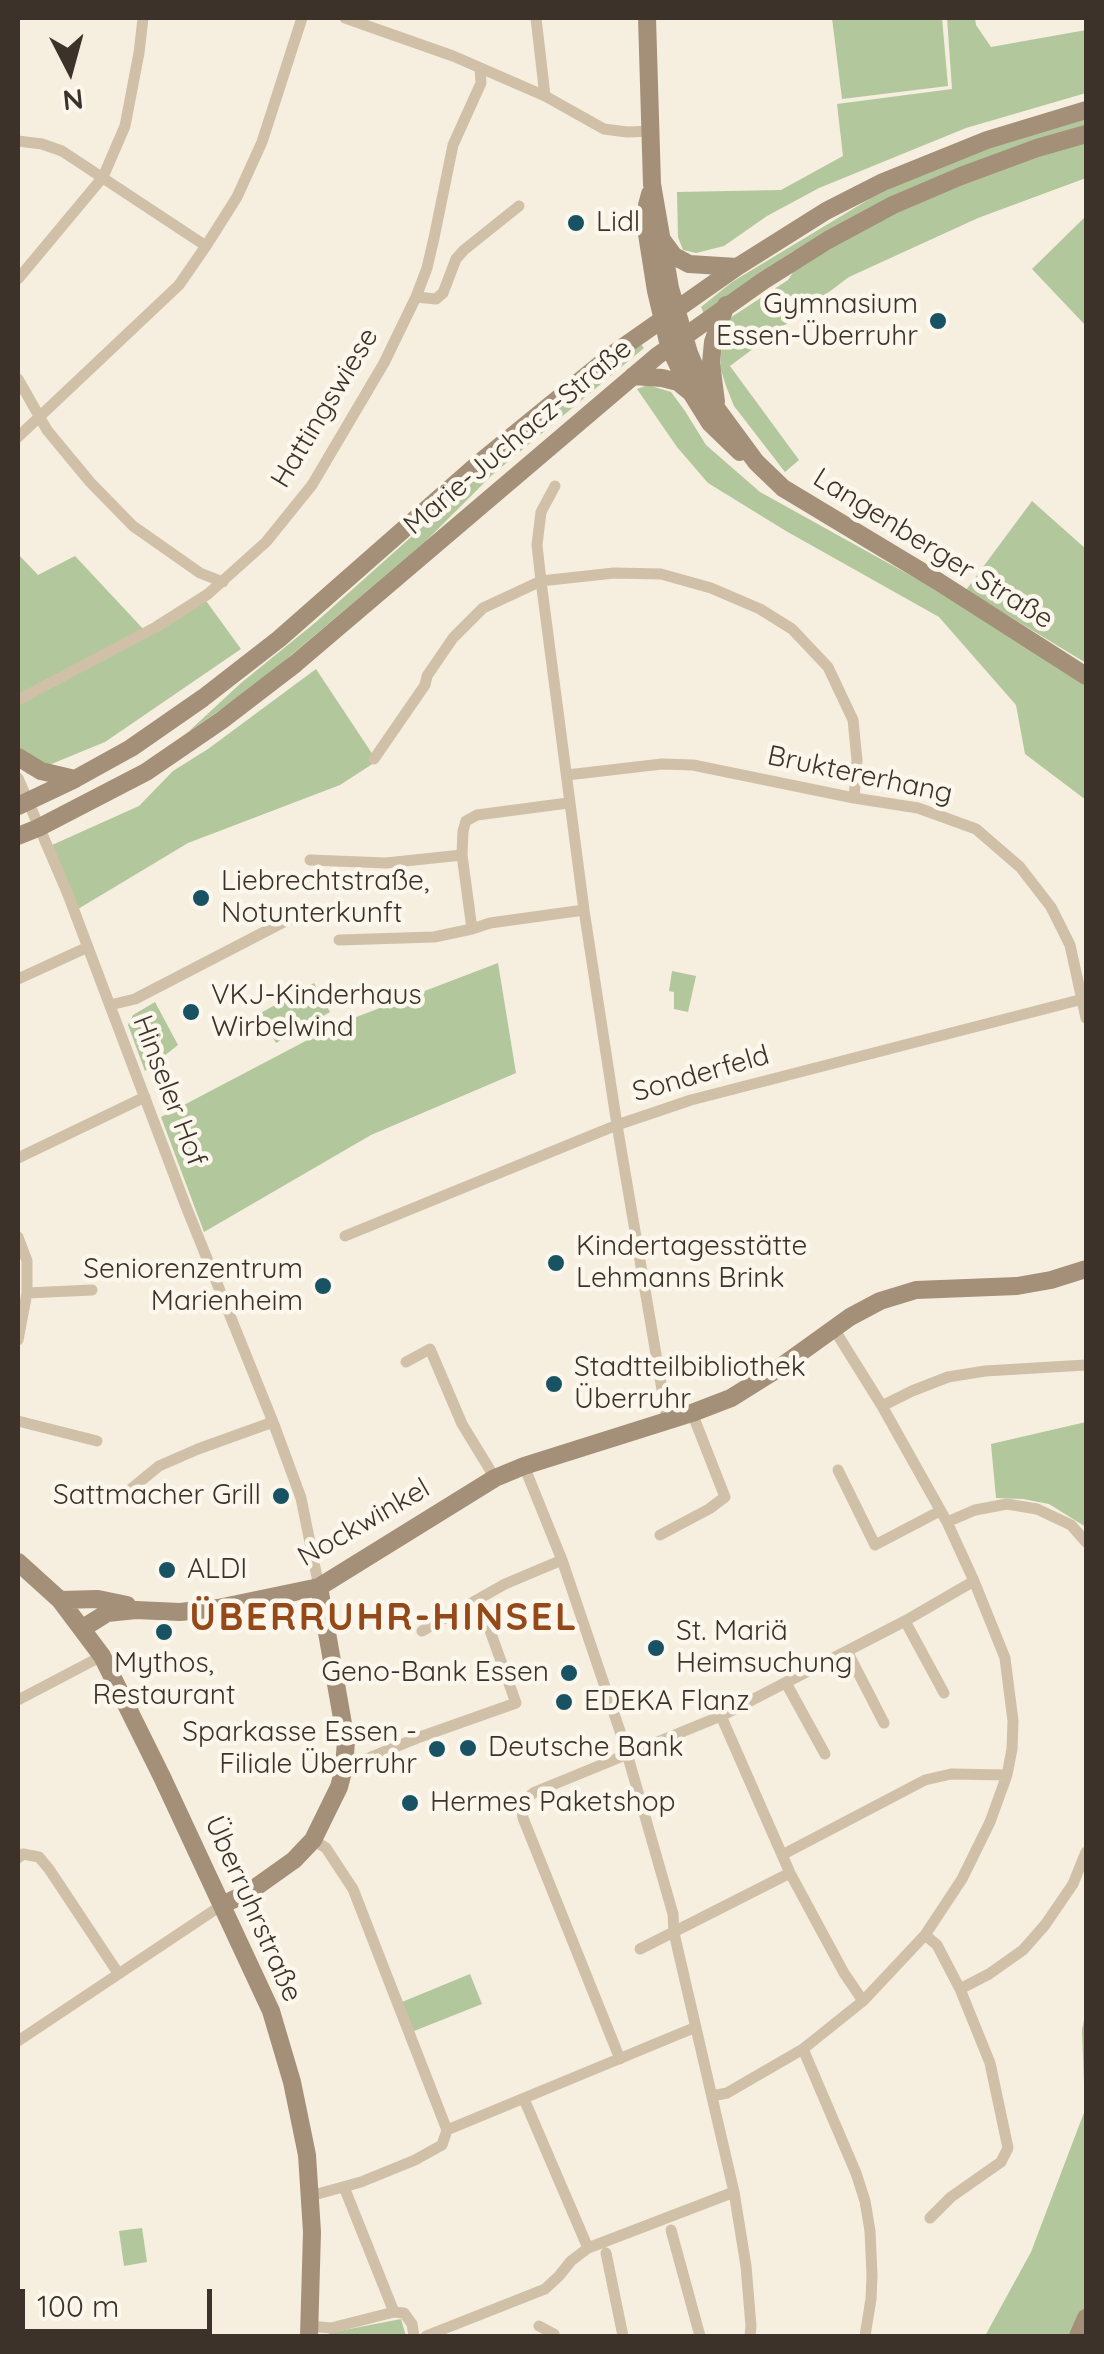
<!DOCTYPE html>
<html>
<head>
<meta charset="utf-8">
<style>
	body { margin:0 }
	#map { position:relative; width:1104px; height:2354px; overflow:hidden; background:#f6eede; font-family:Quicksand,sans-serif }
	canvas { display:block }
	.frame { position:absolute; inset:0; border:20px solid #3c3229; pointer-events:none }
	.north { position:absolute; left:20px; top:20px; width:100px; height:100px; -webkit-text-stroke:8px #fcf7ec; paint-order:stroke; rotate:174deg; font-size:28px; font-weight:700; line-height:40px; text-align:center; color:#3c3229 }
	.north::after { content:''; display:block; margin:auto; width:35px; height:45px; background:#3c3229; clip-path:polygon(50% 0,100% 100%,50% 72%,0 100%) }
	.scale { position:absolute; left:20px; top:2289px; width:192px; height:45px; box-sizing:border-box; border:5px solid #3c3229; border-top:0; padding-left:12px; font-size:30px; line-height:35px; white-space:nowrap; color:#3c3229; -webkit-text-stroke:8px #fcf7ec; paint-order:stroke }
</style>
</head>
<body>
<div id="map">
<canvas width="1104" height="2354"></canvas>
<div class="frame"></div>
<div class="north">N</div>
<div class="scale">100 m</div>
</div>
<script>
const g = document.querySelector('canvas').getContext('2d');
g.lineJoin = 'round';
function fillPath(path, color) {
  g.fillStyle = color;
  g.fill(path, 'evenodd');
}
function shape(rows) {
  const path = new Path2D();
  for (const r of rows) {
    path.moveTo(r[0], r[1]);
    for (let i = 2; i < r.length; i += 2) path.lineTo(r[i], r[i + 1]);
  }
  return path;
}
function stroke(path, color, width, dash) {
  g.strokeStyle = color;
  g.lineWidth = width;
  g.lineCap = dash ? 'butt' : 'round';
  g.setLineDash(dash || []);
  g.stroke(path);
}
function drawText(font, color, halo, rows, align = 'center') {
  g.font = font + ' Quicksand,sans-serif';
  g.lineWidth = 9;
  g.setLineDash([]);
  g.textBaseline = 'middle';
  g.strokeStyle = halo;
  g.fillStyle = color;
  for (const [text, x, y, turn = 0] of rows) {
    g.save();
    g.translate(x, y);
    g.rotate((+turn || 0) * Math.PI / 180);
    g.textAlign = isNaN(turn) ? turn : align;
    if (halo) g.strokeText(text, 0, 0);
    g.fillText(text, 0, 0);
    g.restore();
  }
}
fillPath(shape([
	[832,18,942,18,948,86,842,99],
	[947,18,975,18,976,25,991,47,1086,30,1086,93,966,128,819,188,767,216,724,246,696,253,683,250,678,237,677,192,781,190,843,156,837,104,952,89],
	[1086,118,1086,126,792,252,704,314,701,307,732,282,871,198,912,177,977,151],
	[1086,137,1086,178,978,218,849,277,730,366,799,460,785,472,734,406,726,386,720,367,723,331,730,318,788,280,804,256,926,193],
	[1086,216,1086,326,1032,269],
	[640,343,644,348,492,475,426,541,256,685,187,733,241,683,316,622,485,471],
	[648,385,671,392,685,411,706,445,760,492,942,593,1086,684,1086,800,1025,754,1016,705,939,617,786,531,708,483,677,447,637,389],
	[1032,501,1086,549,1086,663,966,590],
	[18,554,38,575,75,556,146,632,18,699],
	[204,598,241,649,105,742,27,774,18,755,18,702],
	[316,669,377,761,340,785,188,843,78,909,52,845,139,806,173,771,208,749],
	[498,963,516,1073,371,1135,204,1232,161,1117,338,1024],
	[672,971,696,976,688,1012,674,1009,674,992,669,991],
	[314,983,330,1012,276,1043,259,1014],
	[155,1002,178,1045,145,1071,128,1025,133,1015],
	[1086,1422,1086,1527,1049,1504,1023,1499,996,1498,991,1444],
	[470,1974,482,2004,414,2031,402,2002],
	[1086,2010,1086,2315,1077,2336,985,2336,1031,2252,1085,2110,1082,2030],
	[142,2228,147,2262,124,2266,119,2231],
	[401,2319,406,2336,328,2336,329,2333]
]), '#b2c79c');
stroke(shape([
	[345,18,453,56,545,96,604,129,627,132,651,131],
	[536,18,545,96],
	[18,141,42,144,62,151,206,246],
	[18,279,103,177,125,126,139,53,143,18],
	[416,297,436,299,443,293,456,259,464,250,519,206],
	[18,379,47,430,90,482,133,526,200,573,223,582],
	[18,437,179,285,206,246,237,197,262,142,302,18],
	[555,486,541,512,537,545,541,581,584,910,617,1125,667,1419],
	[18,700,156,627,208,594,266,542,312,485,384,363,416,297,427,268,434,238,453,145,481,83,480,68],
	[374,759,425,685,427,676,453,638,483,608,541,581,614,573,661,574,711,588,760,609,792,629,828,667,853,720,857,760,854,798],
	[567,775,662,764,693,765,854,798,918,808,976,829,1020,867,1051,907,1070,945,1086,1018],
	[18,778,67,892,185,1204,273,1422,301,1498,319,1587],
	[310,860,386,863,462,855],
	[472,929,462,855,463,831,466,821,477,815,568,803],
	[339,940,434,937,472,929,490,923,584,910],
	[18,979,88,947],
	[110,1005,135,999,299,914],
	[18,1158,145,1097],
	[345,1236,617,1125,691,1100,1083,999],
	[18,1237,27,1261,27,1293,18,1340],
	[27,1293,92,1290],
	[406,1362,430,1349,462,1424,495,1478],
	[882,1406,912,1391,948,1377,985,1371,1086,1365],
	[18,1421,97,1441],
	[524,1466,562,1560,624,1743,673,1914,674,1933,734,2192,746,2266,751,2326,750,2336],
	[838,1470,875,1545,940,1511],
	[131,1489,159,1466,198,1449,273,1422],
	[947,1522,975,1510,1007,1504,1037,1509,1071,1525,1086,1542],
	[660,1535,709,1509,725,1497,692,1413],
	[905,1621,944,1693],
	[422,1631,505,1584,562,1560],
	[847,1651,884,1723],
	[786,1683,825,1754],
	[18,1700,102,1656],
	[721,1716,790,1873,844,1973,863,2001],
	[344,1768,420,1737,516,1703,488,1625],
	[782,1855,925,1780,951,1774,1007,1775],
	[18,1858,23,1854,39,1857,49,1869,118,1973],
	[925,1935,937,1945,960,1989,990,2063,1008,2148,1001,2162,951,2197,930,2218],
	[640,1949,790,1873],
	[960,1989,989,1974,1023,1950,1045,1925,1073,1884,1086,1852],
	[18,2041,222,1905],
	[803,2049,856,2173,865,2201,870,2231,872,2275,871,2299,865,2336],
	[620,2059,523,1818,521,1804,524,1800,535,1792,721,1716,905,1621,974,1581],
	[712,2096,727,2093,803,2049,863,2001,925,1935,962,1879,990,1822,1007,1775,1012,1749,1013,1721,1005,1658,974,1581,947,1522,882,1406,834,1329],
	[524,2099,588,2248],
	[447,2130,696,2027],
	[310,2196,361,2182,415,2160,442,2145,447,2130,353,1889,326,1848,313,1840],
	[671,2230,700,2336],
	[606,2253,623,2336],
	[394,2312,404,2313,412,2324,414,2336],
	[309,2326,331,2328,394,2312,344,2187],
	[539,2326,554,2334,554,2336],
	[426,2336,545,2289,559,2276,571,2261,588,2248,734,2192]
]), '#d0c0a8', 11);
stroke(shape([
	[647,18,652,184,670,288,689,353,700,379,717,409,756,462,783,488,939,582,1086,676],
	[650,194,647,205,647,234,656,291,669,346,690,391,710,423,740,452],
	[663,241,674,256,689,264,737,267],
	[633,376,662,378,678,382,689,391],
	[716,402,711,363,713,342,726,305],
	[18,757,41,771,75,779],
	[18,806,75,779,131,748,203,698,279,639,478,464,613,354,737,267,826,211,883,182,987,140,1086,110],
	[18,836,38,828,146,772,222,720,295,664,657,356,763,281,828,240,893,205,961,176,1037,148,1086,134],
	[18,1562,60,1600,102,1656,162,1777,271,2011,292,2082,307,2155,312,2232,309,2336],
	[60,1600,98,1599,127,1605],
	[83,1628,107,1613,136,1610,180,1612,218,1608,319,1587,495,1478,524,1466,692,1413,731,1398,779,1368,850,1317,880,1301,916,1290,1017,1286,1051,1280,1086,1269],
	[222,1905,249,1892,294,1860,313,1840,339,1787,344,1768,346,1741,319,1587],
	[1078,2336,1086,2318]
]), '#a48f79', 18);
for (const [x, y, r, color] of [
	[576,223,10,"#195363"],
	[938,321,10,"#195363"],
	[201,898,10,"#195363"],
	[191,1012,10,"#195363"],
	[556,1263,10,"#195363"],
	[323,1286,10,"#195363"],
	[554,1384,10,"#195363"],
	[281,1496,10,"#195363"],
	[167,1570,10,"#195363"],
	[164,1632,10,"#195363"],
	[656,1648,10,"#195363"],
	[569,1673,10,"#195363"],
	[564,1702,10,"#195363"],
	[468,1748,10,"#195363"],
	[437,1749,10,"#195363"],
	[410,1803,10,"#195363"]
]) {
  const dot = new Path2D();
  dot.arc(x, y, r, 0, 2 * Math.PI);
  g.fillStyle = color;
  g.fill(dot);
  stroke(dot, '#fcf7ec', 4);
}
drawText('28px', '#3c3229', '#fcf7ec', [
	["Lidl",596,223],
	["Gymnasium",918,305,"right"],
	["Essen-Überruhr",918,337,"right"],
	["Liebrechtstraße,",221,882],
	["Notunterkunft",221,914],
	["VKJ-Kinderhaus",211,996],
	["Wirbelwind",211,1028],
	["Kindertagesstätte",576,1247],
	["Lehmanns Brink",576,1279],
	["Seniorenzentrum",303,1270,"right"],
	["Marienheim",303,1302,"right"],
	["Stadtteilbibliothek",574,1368],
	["Überruhr",574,1400],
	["Sattmacher Grill",261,1496,"right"],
	["ALDI",187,1570],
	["St. Mariä",676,1632],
	["Heimsuchung",676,1664],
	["Mythos,",164,1664,"center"],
	["Restaurant",164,1696,"center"],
	["Geno-Bank Essen",549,1673,"right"],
	["EDEKA Flanz",584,1702],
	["Sparkasse Essen -",417,1733,"right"],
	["Filiale Überruhr",417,1765,"right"],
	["Deutsche Bank",488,1748],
	["Hermes Paketshop",430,1803]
], 'left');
drawText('28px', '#3c3229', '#fcf7ec', [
	["Hattingswiese",325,408,-59],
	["Marie-Juchacz-Straße",518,437,-40],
	["Langenberger Straße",933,549,32],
	["Bruktererhang",860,775,12],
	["Sonderfeld",701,1074,-16],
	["Hinseler Hof",169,1091,69],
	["Nockwinkel",364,1523,-30],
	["Überruhrstraße",253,1909,66]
]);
g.letterSpacing = '2.5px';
drawText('bold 38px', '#954918', '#fcf7ec', [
	["ÜBERRUHR-HINSEL",384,1619]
]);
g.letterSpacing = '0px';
</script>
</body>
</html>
